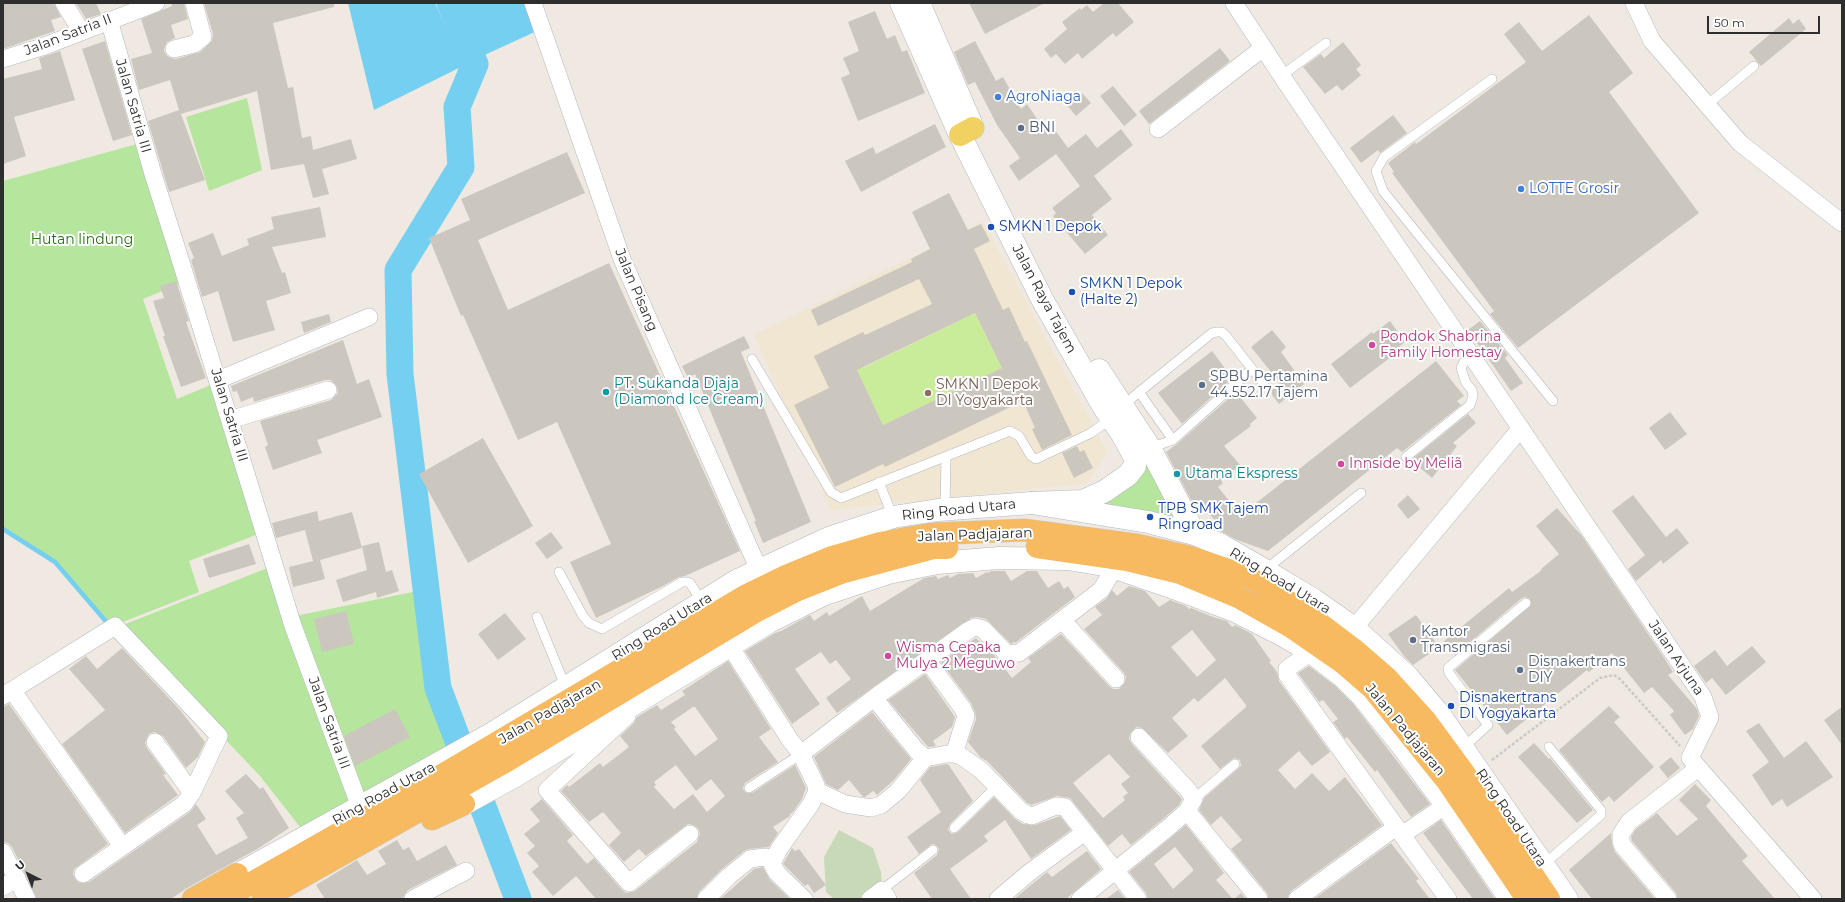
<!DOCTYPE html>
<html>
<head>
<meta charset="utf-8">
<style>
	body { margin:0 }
	#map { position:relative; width:1845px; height:902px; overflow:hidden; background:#efe9e1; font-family:Montserrat,sans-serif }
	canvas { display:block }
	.frame { position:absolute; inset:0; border:4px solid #2e2e2e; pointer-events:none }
	.north { position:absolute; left:8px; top:854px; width:40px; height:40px; -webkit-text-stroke:3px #fff; paint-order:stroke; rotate:318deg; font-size:11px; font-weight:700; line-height:16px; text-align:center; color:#2e2e2e }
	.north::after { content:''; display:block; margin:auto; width:14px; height:18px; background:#2e2e2e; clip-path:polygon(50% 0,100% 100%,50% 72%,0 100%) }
	.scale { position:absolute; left:1707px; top:16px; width:113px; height:18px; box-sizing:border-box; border:2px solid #2e2e2e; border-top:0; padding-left:5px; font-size:12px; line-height:14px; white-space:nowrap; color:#2e2e2e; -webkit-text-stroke:3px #fff; paint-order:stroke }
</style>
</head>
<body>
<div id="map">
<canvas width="1845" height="902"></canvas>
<div class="frame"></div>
<div class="north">U</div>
<div class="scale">50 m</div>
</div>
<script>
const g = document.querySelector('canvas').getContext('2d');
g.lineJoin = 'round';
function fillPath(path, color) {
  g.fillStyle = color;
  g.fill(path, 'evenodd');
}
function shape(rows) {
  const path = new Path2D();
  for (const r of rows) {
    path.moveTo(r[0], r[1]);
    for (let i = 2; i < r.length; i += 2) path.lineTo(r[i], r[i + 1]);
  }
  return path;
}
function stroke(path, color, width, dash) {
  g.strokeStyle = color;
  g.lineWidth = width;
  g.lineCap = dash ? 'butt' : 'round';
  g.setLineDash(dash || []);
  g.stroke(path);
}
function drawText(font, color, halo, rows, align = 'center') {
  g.font = font + ' Montserrat,sans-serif';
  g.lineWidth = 4;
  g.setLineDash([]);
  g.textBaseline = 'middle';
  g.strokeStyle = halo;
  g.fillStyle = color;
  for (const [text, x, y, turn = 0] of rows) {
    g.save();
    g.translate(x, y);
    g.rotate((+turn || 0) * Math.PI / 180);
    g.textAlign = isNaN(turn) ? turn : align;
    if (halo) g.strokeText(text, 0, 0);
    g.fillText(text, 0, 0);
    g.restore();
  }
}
fillPath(shape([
	[983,222,1107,452,1087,483,831,510,754,335]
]), '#f0e6d1');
fillPath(shape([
	[247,98,262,170,209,191,186,117],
	[137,144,184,282,143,299,177,399,213,384,258,534,189,561,199,592,110,627,55,562,3,529,3,181],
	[1148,452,1187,528,1084,504],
	[270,567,317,716,352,806,304,832,260,776,118,627],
	[413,592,429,687,458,748,363,802,295,616]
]), '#b6e59e');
fillPath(shape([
	[839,830,873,848,881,872,882,888,867,899,834,899,826,892,824,857]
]), '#c8d9b8');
fillPath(shape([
	[975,313,1002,368,883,425,845,345,851,343,863,368]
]), '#c9ec9a');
fillPath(shape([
	[348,3,435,3,463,66,374,110],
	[455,3,528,3,539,30,478,58]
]), '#75cff0');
stroke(shape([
	[3,529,55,562,109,625]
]), '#75cff0', 4.5);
stroke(shape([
	[450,3,475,64,457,107,461,167,398,270,400,374,438,688,518,899]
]), '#75cff0', 27);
fillPath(shape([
	[3,3,54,3,61,17,51,20,55,31,3,49],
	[76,3,96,3,101,14,86,19],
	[171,3,184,3,188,19,171,25,175,38,167,42,165,46,164,51,167,56,171,58,176,59,200,52,212,41,213,34,204,3,334,3,334,7,273,23,288,88,293,87,302,138,311,136,313,150,351,139,357,159,322,169,329,194,313,198,304,164,271,170,257,91,181,114,205,180,169,192,148,121,179,110,170,80,139,90,131,59,152,53,141,19,172,6],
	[969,3,1045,3,985,34],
	[1104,3,1118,3,1134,22,1116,37,1113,33,1082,59,1078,53,1065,64,1056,54,1051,58,1044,49,1067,29,1062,22,1080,8,1081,10,1087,5,1093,12],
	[875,11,887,39,895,35,902,52,907,50,925,93,858,121,841,78,850,74,843,58,859,51,848,22],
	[1589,15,1633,73,1609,92,1699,213,1518,348,1490,314,1494,311,1392,173,1394,172,1388,163,1415,142,1416,144,1526,62,1504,34,1519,22,1542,51],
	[1789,18,1793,24,1799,19,1806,29,1761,66,1749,52],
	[105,41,132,135,113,141,82,49],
	[975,41,996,81,1003,77,1021,109,1027,104,1048,135,1055,130,1068,148,1086,134,1097,148,1121,129,1133,145,1094,176,1112,199,1092,215,1108,235,1085,254,1053,216,1056,213,1052,208,1080,186,1056,154,1019,181,1009,166,1020,158,997,125,975,82,968,85,954,52],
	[1343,42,1361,65,1356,69,1361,75,1342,91,1337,85,1325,94,1303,67,1321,54,1324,58],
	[1220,48,1230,61,1149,124,1139,111],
	[60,51,75,100,14,117,26,156,3,164,3,79,42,69,39,58],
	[1113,86,1137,115,1124,126,1100,96],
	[1082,93,1091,103,1076,116,1067,105],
	[1393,115,1407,133,1380,153,1378,150,1361,163,1350,148],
	[935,124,946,147,861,192,845,161,873,147,876,154],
	[567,152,585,193,478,240,508,310,609,263,740,551,685,576,679,577,663,586,596,618,570,562,611,544,557,422,518,440,463,315,461,316,429,238,470,220,461,199],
	[949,193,968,230,981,224,990,241,974,249,1003,310,1009,307,1025,342,1027,341,1072,435,1042,450,1032,429,1035,428,1023,401,885,467,883,464,835,487,794,405,829,388,814,356,863,332,865,335,932,304,919,279,818,326,811,310,912,262,911,259,930,249,912,212],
	[975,313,1002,368,883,425,857,370],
	[320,207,326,237,272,247,282,273,285,272,291,293,266,301,275,330,233,342,218,291,202,297,191,260,194,258,188,243,213,233,222,256,249,245,247,239,274,229,271,217],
	[176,281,189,321,186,322,206,378,181,387,163,336,165,336,153,301,164,298,160,286],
	[329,314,331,322,304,333,301,322],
	[1390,321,1405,342,1389,355,1391,357,1350,388,1331,364,1372,332,1373,334],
	[1480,321,1508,355,1505,358,1523,383,1511,391,1468,330],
	[1272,330,1286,347,1281,352,1304,384,1279,404,1272,395,1272,390,1280,383,1251,347],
	[744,336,750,348,741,352,811,522,763,543,754,521,756,521,695,374,688,378,682,366],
	[343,340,357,384,369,379,382,417,317,440,322,453,273,470,265,447,268,445,260,421,331,400,338,393,337,387,331,380,325,380,254,402,253,397,241,402,237,391,233,392,231,386],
	[1212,351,1230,375,1225,378,1228,382,1182,424,1158,393],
	[1436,361,1464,396,1457,401,1461,405,1402,452,1397,448,1268,551,1237,540,1220,531,1223,529,1199,503,1195,506,1193,504,1166,452,1177,444,1236,392,1257,418,1250,424,1251,426,1224,446,1240,465,1221,481,1223,483,1218,487,1241,515],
	[1670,412,1687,434,1665,450,1649,428],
	[1468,414,1476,423,1453,443,1457,446,1432,478,1411,460],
	[483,438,533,526,468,563,419,474],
	[1077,446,1080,452,1084,450,1093,468,1074,478,1062,453],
	[1408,495,1420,509,1408,519,1397,505],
	[1633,495,1666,537,1677,528,1689,543,1663,564,1661,560,1636,581,1628,569,1645,555,1612,511],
	[1557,508,1582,536,1663,656,1673,672,1668,675,1697,709,1699,716,1693,729,1685,735,1670,715,1674,711,1652,687,1644,693,1612,653,1589,672,1587,670,1507,735,1455,670,1531,605,1530,599,1525,597,1522,598,1455,655,1444,641,1509,588,1512,592,1542,570,1541,569,1559,554,1536,526],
	[317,511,319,521,352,512,362,548,320,560,325,579,293,587,289,567,313,561,305,530,276,538,272,523],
	[551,532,563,548,547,559,535,543],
	[379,542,386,572,392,570,399,591,377,598,376,592,343,602,336,580,367,570,362,546],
	[249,544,256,564,209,578,203,559],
	[991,571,1005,571,1011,581,1027,571,1037,571,1048,588,1059,581,1064,589,1068,586,1075,597,1015,643,1014,642,1011,644,986,619,977,617,971,618,837,713,826,698,851,679,836,660,830,664,821,652,795,669,820,704,792,724,745,651,775,633,781,631,810,615,814,621,827,612,829,616,862,596,870,611,924,578,936,576,938,579,948,575,950,578,958,574,973,573,976,578,987,572,988,573],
	[1129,586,1145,591,1159,607,1170,600,1186,606,1189,609,1191,608,1213,617,1227,621,1232,627,1235,625,1252,634,1271,661,1269,662,1277,672,1279,681,1330,752,1312,766,1299,751,1278,770,1295,789,1312,773,1329,791,1345,777,1382,825,1291,891,1287,899,1269,899,1267,893,1231,849,1242,840,1221,816,1211,825,1199,810,1204,798,1241,766,1240,760,1234,758,1220,769,1201,746,1246,707,1246,705,1225,678,1198,702,1194,698,1172,718,1188,736,1168,753,1142,728,1136,727,1130,734,1129,739,1132,744,1182,799,1179,805,1163,819,1131,845,1122,834,1108,846,1070,798,1057,796,1031,805,1027,803,987,761,981,758,968,742,976,719,975,712,971,703,941,662,976,638,994,655,1012,678,1031,662,1028,658,1061,634,1109,686,1113,689,1119,689,1125,682,1126,677,1124,673,1084,629,1102,615,1095,607,1107,598,1112,590,1117,596],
	[1192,630,1216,660,1197,677,1171,647],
	[1109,754,1130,777,1121,784,1128,793,1123,797,1125,800,1103,818,1073,783],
	[346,611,354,644,322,652,314,619],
	[505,613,526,639,498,660,478,634],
	[1416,615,1439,647,1413,665,1404,656,1388,634],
	[1752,646,1766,662,1726,695,1712,678,1706,683,1694,666,1715,650,1727,666],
	[122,648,180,710,205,742,198,757,186,768,163,736,154,732,149,734,145,743,147,748,166,774,163,775,178,795,125,833,62,744,105,710,69,669,86,656,97,669],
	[728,661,771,729,759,737,778,762,745,783,743,788,744,791,747,793,752,793,795,765,806,788,802,799,793,812,790,814,790,816,773,827,778,833,769,847,749,849,744,851,722,869,699,892,696,899,596,899,576,876,553,896,532,872,539,866,527,853,535,846,524,834,540,821,530,809,542,799,573,835,567,841,587,864,594,858,622,890,626,893,635,891,697,842,700,833,698,828,693,825,688,824,646,856,639,849,624,862,609,845,621,833,603,812,589,822,561,791,567,785,569,787,600,763,603,767,629,747,620,736,634,723,637,717,657,705,661,710,685,695,682,691],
	[693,707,695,707,718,739,695,756,674,729,676,727,671,722],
	[676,765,696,791,711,779,725,796,707,812,693,794,674,809,654,787,656,785,654,782],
	[1309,666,1334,685,1354,705,1430,804,1411,817,1377,770,1375,772,1347,737,1345,739,1333,722,1338,719,1323,700,1319,702,1298,673],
	[925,674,955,717,952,727,933,741,936,746,928,747,888,700],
	[9,704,108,844,74,869,73,874,75,879,79,883,89,882,190,812,196,804,206,819,197,825,216,855,248,838,236,818,244,813,225,791,246,774,260,789,263,787,289,828,259,848,187,888,171,899,37,899,12,847,8,843,3,842,3,707],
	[1609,706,1620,717,1614,722,1654,767,1614,802,1609,796,1602,802,1559,750],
	[1842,707,1842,745,1824,720],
	[395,709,410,737,355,766,344,736],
	[872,712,911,759,894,780,877,795,873,791,865,797,863,797,849,780,838,790,826,784,814,757],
	[1759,723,1784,758,1806,741,1833,777,1787,807,1782,799,1772,806,1752,775,1769,762,1746,731],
	[1534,743,1549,759,1550,758,1593,810,1577,823,1518,757],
	[1671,757,1680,768,1668,778,1659,767],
	[948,764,973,801,950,824,948,830,952,834,958,832,994,797,1014,818,1023,824,1035,825,1060,816,1071,830,1031,859,1005,820,984,836,988,841,950,869,971,899,932,899,914,873,937,855,939,849,936,845,932,844,919,854,907,837,941,812,920,780,930,767],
	[1695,784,1711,800,1706,806,1748,856,1742,861,1775,899,1678,899,1676,893,1632,841,1631,837,1636,829,1657,813,1677,836,1698,819,1679,800],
	[1441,820,1495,899,1473,899,1423,833],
	[1186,825,1224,873,1216,880,1233,899,1148,899,1146,893,1129,872],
	[1175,847,1193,869,1193,871,1173,889,1154,864],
	[1611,833,1612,844,1615,852,1655,899,1592,899,1569,870],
	[397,840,403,850,409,847,417,861,446,845,457,865,408,890,402,899,325,899,316,885,357,860,367,875,386,864,378,851],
	[1391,843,1419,879,1416,881,1430,899,1314,899],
	[792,848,795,851,799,849,826,885,814,893,808,884,805,886,783,864],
	[1087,851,1101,869,1066,899,1014,899,1047,872,1052,877],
	[763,867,770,880,790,899,720,899,754,869],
	[1118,890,1125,899,1106,899],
	[1241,893,1246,899,1234,899]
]), '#cbc7bf');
const service = shape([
	[1281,76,1326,43],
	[1492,79,1384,157,1376,171,1383,191,1553,401],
	[1707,105,1754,66],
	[752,359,831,492,841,498,1010,431,1019,436,1031,456,1036,459,1091,433,1112,418],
	[1139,392,1173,440],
	[1124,408,1133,397,1212,333,1217,332,1222,332,1227,337,1264,384],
	[1150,448,1173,440,1252,369],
	[1406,457,1470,405,1473,396,1472,390,1466,383,1461,368,1464,362,1471,355],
	[879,482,893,517],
	[945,510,946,457],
	[1265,570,1361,493],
	[559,572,583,616,589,623,602,629,682,582,687,582,690,583,702,602],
	[537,617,566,688],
	[1464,747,1488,725,1449,673,1448,668,1526,603],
	[749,788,801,754],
	[1194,799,1235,764],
	[954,828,998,785],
	[1543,865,1601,815,1601,810,1549,747],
	[882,890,933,850]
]);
const minor = shape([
	[64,3,81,31],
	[533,3,622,259,759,570],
	[1234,3,1287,84,1703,697,1710,717,1690,758,1813,899],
	[1634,3,1652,41,1740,143,1842,223],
	[109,20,153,174,176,246,293,626,360,807],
	[174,49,194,44,203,37,194,3],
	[3,59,42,47,156,3],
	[1158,129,1263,48],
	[218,380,369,317],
	[230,420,328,390],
	[1062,620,1116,679],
	[1354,628,1521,428],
	[730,646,790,740,801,754,816,785,817,791,811,804,779,849,772,864,777,873,804,899],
	[1311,652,1287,669,1287,675,1448,899],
	[927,660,963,709,966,716,954,754],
	[12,690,122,846],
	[3,696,115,626,219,736,192,793,184,804,83,874],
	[874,698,917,751,925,758,947,754,954,754,961,756,981,770,1021,811,1028,815,1032,816,1056,806,1065,807,1138,899],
	[627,716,547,790,629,883,690,834],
	[155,742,192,793],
	[801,754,874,698,969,630,975,627,983,629,1007,654,1019,653,1101,590,1109,577,1110,566],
	[817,791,845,804,871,808,881,805,898,791,925,758],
	[1187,811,1259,899],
	[1402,835,1446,805],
	[3,852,27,899],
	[3,887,17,878],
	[413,899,466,871],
	[706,899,729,876,750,859,765,857,774,858],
	[870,899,882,890,888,899],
	[998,899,1030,872,1085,832],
	[1080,899,1169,827,1187,811,1194,799,1188,790,1139,737],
	[1297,899,1396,827],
	[1668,899,1623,846,1621,841,1621,834,1629,822,1698,768]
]);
const tertiary = shape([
	[464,804,515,776,769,622,825,594,888,573,937,563,999,558,1068,559,1110,566,1174,588,1235,611,1284,636,1311,652,1342,676,1363,697,1400,743,1446,805,1510,899],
	[248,884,242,872,491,734,736,581,829,538,893,517,938,510,1032,503,1148,522,1195,534,1221,545,1261,568,1314,600,1354,628,1408,677,1440,715,1567,899]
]);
const secondary = shape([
	[901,3,960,135,1042,299,1103,406,1122,434,1135,458,1135,466,1128,475,1105,491,1083,501,1032,503],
	[919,3,971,123],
	[1099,370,1150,448,1195,534]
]);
const primary = shape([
	[960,135,973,128]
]);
const trunk = shape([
	[1037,547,1127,560,1180,573,1238,597,1291,627,1343,663,1373,689,1447,781,1527,899],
	[432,819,464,804],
	[193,899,237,874],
	[223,899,447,772,745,596,786,576,832,557,880,543,931,534,1024,530,1137,545,1190,557,1249,577,1302,610,1356,651,1386,677,1426,721,1462,770,1549,899],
	[263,899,505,762,755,612,798,590,841,573,934,548,947,548]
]);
stroke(service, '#b4b7c1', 10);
stroke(minor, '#b4b7c1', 18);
stroke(tertiary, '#b4b7c1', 23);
stroke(secondary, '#b4b7c1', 23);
stroke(primary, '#c9c9c9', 23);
stroke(trunk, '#c9c9c9', 23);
stroke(shape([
	[1492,760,1600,678,1614,675,1620,679,1680,746]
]), '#c9c9c9', 2.5, [3, 2]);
stroke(service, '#fff', 9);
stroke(minor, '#fff', 17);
stroke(tertiary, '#fff', 22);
stroke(secondary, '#fff', 22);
stroke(primary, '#f2d163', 22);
stroke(trunk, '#f8ba60', 22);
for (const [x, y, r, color] of [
	[998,97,4,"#3f7fe0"],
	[1021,128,4,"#5c6f8a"],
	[1521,189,4,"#3f7fe0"],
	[991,227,4,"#1a4fb4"],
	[1072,292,4,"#1a4fb4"],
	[1372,345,4,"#d1479c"],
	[1202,385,4,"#5c6f8a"],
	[606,392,4,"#0f9aa8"],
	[928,393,4,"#8d6e63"],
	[1341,464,4,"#d1479c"],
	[1177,474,4,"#0f9aa8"],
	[1150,517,4,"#1a4fb4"],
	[1413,640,4,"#5c6f8a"],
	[888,656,4,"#d1479c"],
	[1520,670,4,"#5c6f8a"],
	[1451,706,4,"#1a4fb4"]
]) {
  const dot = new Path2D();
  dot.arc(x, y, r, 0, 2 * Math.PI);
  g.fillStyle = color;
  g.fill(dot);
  stroke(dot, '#fff', 1.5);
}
drawText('14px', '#2e2e2e', '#fff', [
	["Jalan Satria II",68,35,-21],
	["Jalan Satria III",133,106,74],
	["Jalan Pisang",636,290,67],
	["Jalan Raya Tajem",1044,299,62],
	["Jalan Satria III",229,415,73],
	["Ring Road Utara",959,510,-6],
	["Jalan Padjajaran",975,535,-2],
	["Ring Road Utara",1280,581,31],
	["Ring Road Utara",662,627,-32],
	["Jalan Arjuna",1676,658,56],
	["Jalan Padjajaran",550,712,-30],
	["Jalan Satria III",329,723,70],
	["Jalan Padjajaran",1405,730,50],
	["Ring Road Utara",384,794,-29],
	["Ring Road Utara",1511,818,56]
]);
drawText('14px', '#366cbe', '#fff', [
	["AgroNiaga",1006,97],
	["LOTTE Grosir",1529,189]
], 'left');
drawText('14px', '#4e5e75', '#fff', [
	["BNI",1029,128],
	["SPBU Pertamina",1210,377],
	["44.552.17 Tajem",1210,393],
	["Kantor",1421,632],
	["Transmigrasi",1421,648],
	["Disnakertrans",1528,662],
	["DIY",1528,678]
], 'left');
drawText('14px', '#164399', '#fff', [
	["SMKN 1 Depok",999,227],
	["SMKN 1 Depok",1080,284],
	["(Halte 2)",1080,300],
	["TPB SMK Tajem",1158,509],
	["Ringroad",1158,525],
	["Disnakertrans",1459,698],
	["DI Yogyakarta",1459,714]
], 'left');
drawText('14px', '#2c6e1b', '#fff', [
	["Hutan lindung",82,240]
]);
drawText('14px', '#b23c85', '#fff', [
	["Pondok Shabrina",1380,337],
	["Family Homestay",1380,353],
	["Innside by Meliã",1349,464],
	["Wisma Cepaka",896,648],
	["Mulya 2 Meguwo",896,664]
], 'left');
drawText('14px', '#0d838f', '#fff', [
	["PT. Sukanda Djaja",614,384],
	["(Diamond Ice Cream)",614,400],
	["Utama Ekspress",1185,474]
], 'left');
drawText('14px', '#785e54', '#fff', [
	["SMKN 1 Depok",936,385],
	["DI Yogyakarta",936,401]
], 'left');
</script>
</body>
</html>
